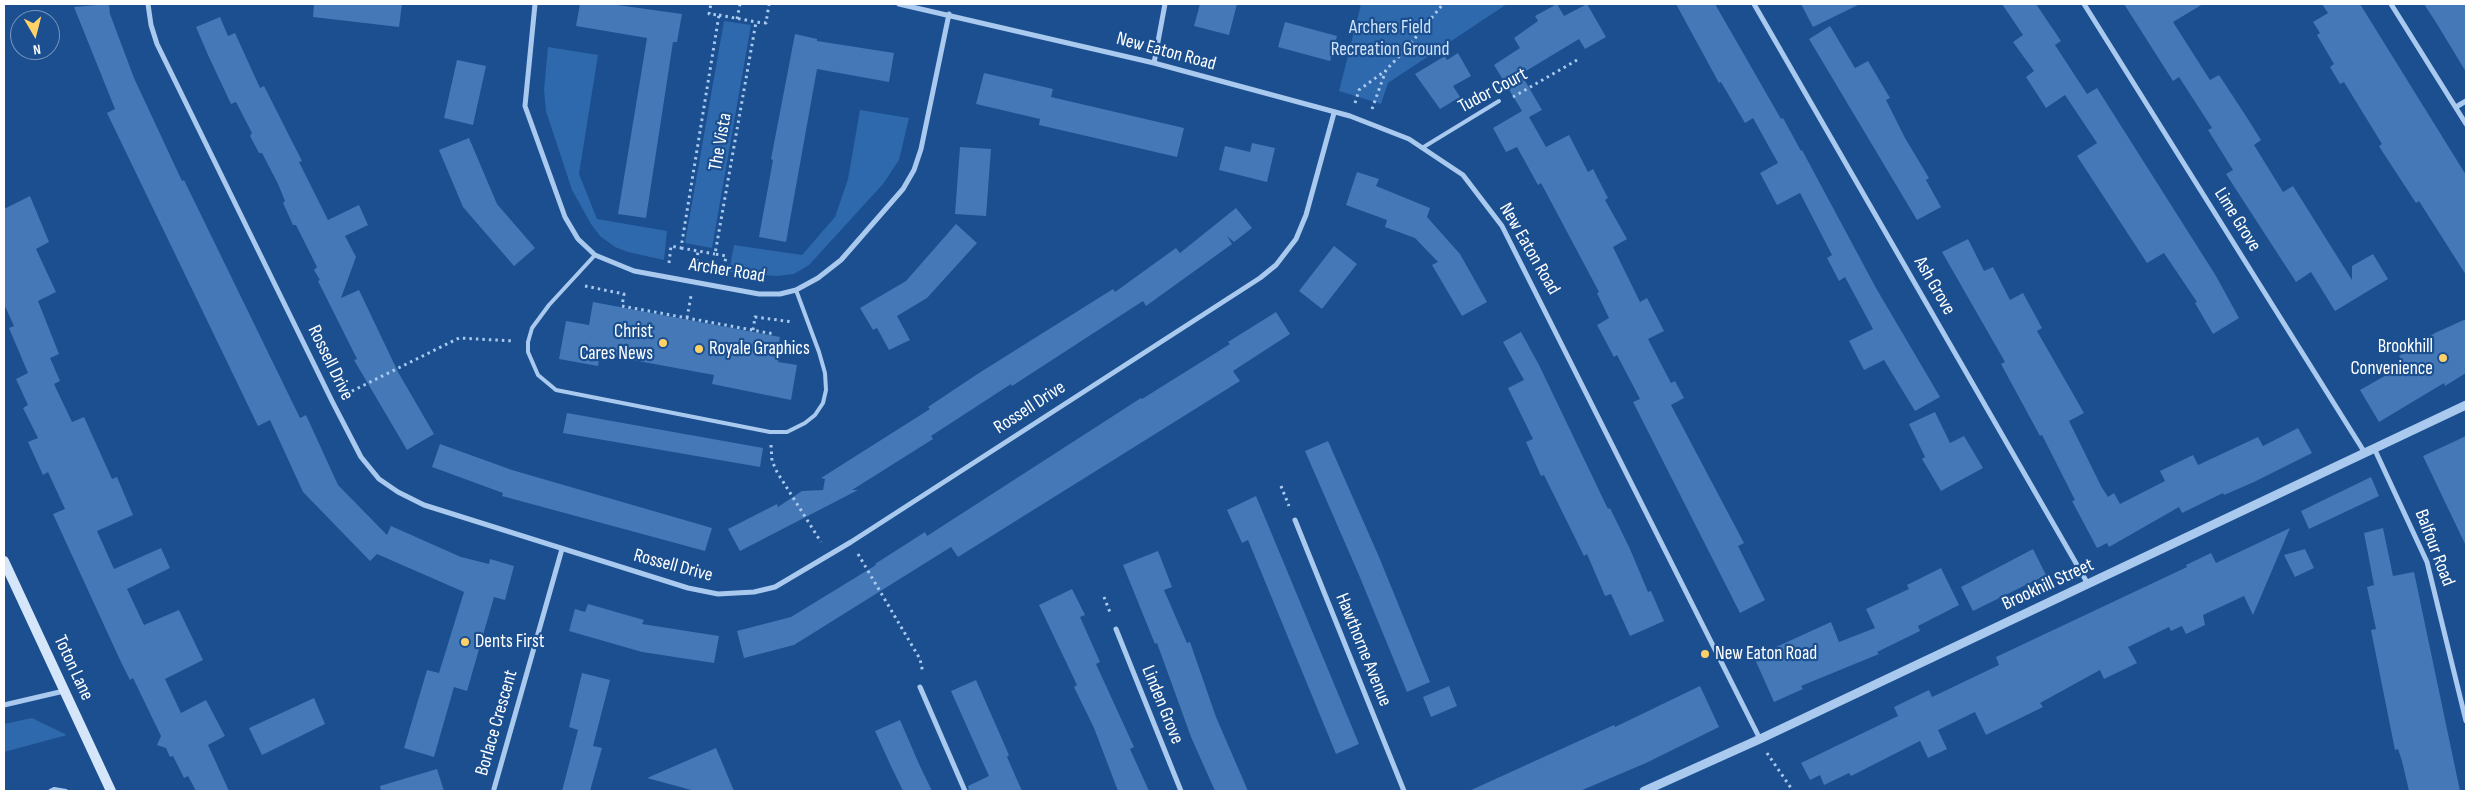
<!DOCTYPE html>
<html>
<head>
<meta charset="utf-8">
<style>
	body { margin:0 }
	#map { position:relative; width:2470px; height:795px; overflow:hidden; background:#1b4f8f; font-family:"Sofia Sans Condensed",sans-serif }
	canvas { display:block }
	.frame { position:absolute; inset:0; border:5px solid #fff; pointer-events:none }
	.north { position:absolute; left:10px; top:10px; width:50px; height:50px; box-sizing:border-box; background:#1b4f8f; border:1px solid #7695bc; border-radius:50%; rotate:172deg; font-size:14px; font-weight:700; line-height:20px; text-align:center; color:#fff }
	.north::after { content:''; display:block; margin:auto; width:18px; height:22px; background:#ffd166; clip-path:polygon(50% 0,100% 100%,50% 72%,0 100%) }
</style>
</head>
<body>
<div id="map">
<canvas width="2470" height="795"></canvas>
<div class="frame"></div>
<div class="north">N</div>
</div>
<script>
const g = document.querySelector('canvas').getContext('2d');
g.lineJoin = 'round';
function fillPath(path, color) {
  g.fillStyle = color;
  g.fill(path, 'evenodd');
}
function shape(rows) {
  const path = new Path2D();
  for (const r of rows) {
    path.moveTo(r[0], r[1]);
    for (let i = 2; i < r.length; i += 2) path.lineTo(r[i], r[i + 1]);
  }
  return path;
}
function stroke(path, color, width, dash) {
  g.strokeStyle = color;
  g.lineWidth = width;
  g.lineCap = dash ? 'butt' : 'round';
  g.setLineDash(dash || []);
  g.stroke(path);
}
function drawText(font, color, halo, rows, align = 'center') {
  g.font = font + ' "Sofia Sans Condensed",sans-serif';
  g.lineWidth = 4.5;
  g.setLineDash([]);
  g.textBaseline = 'middle';
  g.strokeStyle = halo;
  g.fillStyle = color;
  for (const [text, x, y, turn = 0] of rows) {
    g.save();
    g.translate(x, y);
    g.rotate((+turn || 0) * Math.PI / 180);
    g.textAlign = isNaN(turn) ? turn : align;
    if (halo) g.strokeText(text, 0, 0);
    g.fillText(text, 0, 0);
    g.restore();
  }
}
fillPath(shape([
	[1361,4,1507,4,1388,83,1381,104,1339,91],
	[724,21,751,25,712,248,685,243],
	[548,47,598,55,579,174,597,219,667,231,664,260,628,252,615,247,600,236,591,224,572,190,546,111,544,90],
	[860,110,909,118,899,160,883,184,809,265,794,274,777,276,729,272,734,245,802,255,835,217,848,179],
	[32,718,67,735,4,752,4,724]
]), '#2e69ad');
fillPath(shape([
	[109,4,110,14,134,78,182,181,184,180,300,418,306,415,338,485,387,535,391,526,461,557,489,564,490,559,514,566,505,600,494,597,467,691,454,687,434,757,404,748,427,670,439,673,464,592,377,554,370,561,303,492,270,420,258,426,107,113,115,109,74,7],
	[314,4,402,4,399,27,313,17],
	[580,4,610,4,682,14,677,42,673,42,646,218,618,214,647,38,576,26],
	[1200,4,1237,4,1229,35,1194,26],
	[1557,4,1564,16,1587,4,1606,37,1585,49,1579,39,1521,74,1542,110,1529,117,1546,147,1569,135,1588,172,1593,169,1608,198,1605,200,1627,239,1613,247,1640,302,1647,298,1664,331,1648,339,1671,383,1675,381,1684,398,1671,405,1744,543,1738,546,1765,600,1740,613,1633,402,1640,399,1617,355,1614,357,1597,325,1609,318,1597,293,1599,292,1541,183,1538,185,1517,147,1506,152,1493,128,1522,111,1494,65,1520,48,1514,38,1538,21,1535,16],
	[1676,4,1715,4,1781,119,1783,118,1801,151,1802,150,1876,288,1940,397,1915,411,1884,360,1864,370,1849,341,1873,329,1845,277,1839,281,1827,258,1832,255,1800,193,1777,205,1760,173,1778,163,1753,118,1745,123,1721,82,1719,83],
	[1801,4,1860,4,1813,27],
	[2002,4,2036,4,2061,41,2055,45,2087,94,2097,88,2216,276,2239,318,2213,334,2195,303,2197,302,2164,253,2147,263,2077,156,2097,143,2065,95,2046,108,2026,77,2034,71,2013,42,2023,35],
	[2124,4,2203,4,2173,22,2210,80,2219,75,2244,113,2261,140,2254,145,2283,192,2293,186,2352,280,2352,266,2373,254,2388,279,2335,311,2311,272,2296,282,2226,174,2233,170,2208,130,2212,128,2179,77,2173,81],
	[2322,4,2360,4,2466,175,2466,275,2419,201,2416,203,2384,154,2379,146,2382,144,2344,82,2340,84,2330,67,2334,64,2317,35,2320,33,2313,22,2328,13],
	[2424,4,2466,4,2466,72,2437,24],
	[220,17,228,36,235,33,260,88,264,86,302,161,299,162,328,220,359,205,368,225,345,236,356,257,341,298,359,290,398,372,434,434,407,450,354,360,357,359,318,281,320,280,314,270,317,267,296,225,293,225,283,203,285,201,278,184,262,153,259,153,250,136,252,133,236,102,231,104,208,55,196,27],
	[1285,22,1337,36,1330,61,1278,47],
	[1830,26,1855,68,1868,61,1890,98,1886,100,1905,138,1929,178,1926,180,1941,207,1917,220,1809,39],
	[795,34,817,39,817,41,894,53,889,82,817,69,786,242,759,237,773,160,771,159],
	[1458,53,1471,76,1453,86,1460,97,1440,109,1415,74,1445,56,1447,60],
	[457,60,486,66,473,125,444,118],
	[984,73,1053,89,1051,97,1184,128,1177,157,1039,125,1040,119,976,104],
	[469,138,497,204,535,248,514,266,463,207,439,150],
	[1252,143,1275,148,1267,182,1219,170,1225,146,1250,152],
	[960,147,991,149,986,216,955,214],
	[1357,172,1379,179,1376,186,1430,208,1427,217,1460,254,1487,302,1462,316,1432,265,1438,262,1415,238,1385,227,1387,220,1346,205],
	[30,196,49,242,36,249,56,292,38,301,59,354,50,358,60,381,54,384,72,422,84,417,112,479,117,477,133,515,97,531,114,569,161,548,170,568,127,589,144,625,179,610,203,660,165,679,181,713,206,700,225,736,208,745,229,791,196,791,188,776,184,778,173,756,170,757,166,748,157,745,161,736,133,678,130,680,120,660,53,514,65,509,48,472,43,475,28,442,38,438,23,408,28,405,16,379,28,373,9,328,14,326,4,304,4,209],
	[1236,208,1252,228,1234,242,1227,236,1232,244,1146,306,1143,301,1012,386,1011,384,931,436,933,439,852,490,858,490,740,551,728,529,777,504,778,507,802,491,823,490,825,479,821,478,930,409,928,407,979,373,1113,289,1115,292,1176,248,1180,253],
	[956,224,977,243,927,298,897,316,910,340,889,350,877,328,873,330,860,308,906,281],
	[1968,239,1984,271,1993,267,2010,300,2023,293,2042,328,2037,331,2084,413,2069,421,2101,486,2108,497,2114,493,2120,504,2165,481,2160,471,2193,455,2198,465,2258,437,2263,446,2298,428,2312,453,2254,482,2224,495,2223,493,2182,513,2179,507,2109,547,2107,543,2097,548,2072,501,2075,500,2042,435,2040,436,2001,364,2005,362,1942,252],
	[1334,246,1357,264,1322,309,1299,291],
	[593,302,780,337,776,357,779,358,778,362,797,365,791,400,712,384,714,375,600,354,598,366,559,359,566,321,589,325],
	[1276,312,1290,334,1233,371,1240,381,958,557,951,547,794,645,744,658,737,631,791,617,876,565,875,564,925,532,927,536,1141,398,1142,399,1230,344,1228,342],
	[2466,319,2466,373,2445,386,2444,383,2379,422,2360,390,2404,365,2399,356,2435,333],
	[1521,332,1539,365,1608,509,1610,508,1630,549,1648,592,1651,591,1664,621,1630,636,1611,594,1605,596,1587,554,1584,556,1544,475,1541,476,1526,442,1533,439,1508,388,1524,380,1503,342],
	[1935,412,1950,443,1964,436,1983,468,1941,491,1922,459,1925,457,1909,424],
	[567,413,763,448,760,467,563,433],
	[2466,436,2466,546,2423,456],
	[1328,441,1379,557,1430,682,1407,692,1359,575,1305,451],
	[440,444,512,470,712,528,705,551,502,496,503,493,432,467],
	[2371,477,2379,496,2309,529,2301,511],
	[1256,496,1359,744,1336,754,1248,540,1242,543,1227,510],
	[2290,528,2253,615,2244,596,2203,615,2205,625,2186,634,2182,626,2171,631,2169,627,2128,647,2137,663,2104,679,2100,670,2040,703,2043,707,1986,735,1975,712,1938,730,1947,749,1928,758,1920,741,1851,776,1849,773,1824,785,1820,775,1810,780,1801,763,1898,716,1894,707,1929,690,1932,697,1999,665,1996,657,2187,567,2186,565,2211,553,2216,563],
	[2383,528,2393,576,2414,572,2460,791,2409,791,2402,761,2398,749,2395,750,2371,630,2376,629,2367,587,2374,585,2364,533],
	[2033,549,2046,575,1973,611,1961,587],
	[2305,549,2314,568,2295,577,2284,555],
	[1158,551,1172,587,1164,590,1187,643,1190,642,1216,717,1248,791,1215,791,1191,737,1157,643,1155,644,1123,565],
	[1941,568,1959,605,1918,626,1920,631,1877,652,1879,654,1801,686,1803,689,1774,702,1754,657,1831,622,1839,642,1875,628,1866,609,1909,589,1907,585],
	[1072,589,1085,615,1080,617,1100,662,1096,664,1134,747,1130,749,1149,791,1118,791,1094,728,1074,687,1077,685,1039,605],
	[588,604,644,620,642,624,719,636,714,663,642,652,569,631,575,609,585,612],
	[582,673,610,680,593,746,602,748,590,791,562,791,578,730,569,727],
	[976,680,1009,755,1007,757,1022,791,969,791,968,786,989,776,951,691],
	[1449,686,1457,706,1431,717,1423,697],
	[1700,686,1719,727,1646,763,1580,791,1469,791,1614,725,1615,727],
	[314,698,325,724,262,755,249,728],
	[900,720,919,764,932,791,903,791,890,764,875,731],
	[716,748,734,791,695,791,647,778],
	[437,769,444,791,381,791,380,786]
]), '#4478b7');
stroke(shape([
	[719,15,756,22],
	[737,19,740,4],
	[1513,97,1577,60],
	[1355,103,1359,90,1385,71],
	[1372,109,1386,70,1407,48,1443,4],
	[681,248,715,254],
	[669,263,671,246,681,248,719,15,709,14,711,4],
	[696,268,698,251],
	[723,274,726,256,715,254,756,22,766,23,769,4],
	[585,286,624,294,622,306,774,334],
	[687,318,691,296],
	[753,330,755,317,793,322],
	[346,394,459,338,514,341],
	[771,445,772,461,777,472,821,542],
	[1281,486,1289,506],
	[858,554,920,659,923,673],
	[1104,597,1111,615],
	[1767,753,1793,791]
]), '#a9c9ee', 3, [2.5, 4]);
stroke(shape([
	[1422,148,1499,101],
	[595,255,549,305,532,328,528,342,528,352,538,375,556,390,770,432,787,432,805,423,815,415,823,403,826,390,825,373,819,352,796,290],
	[50,791,54,789,66,791]
]), '#a9c9ee', 4);
stroke(shape([
	[148,4,151,25,157,44,332,401,361,457,379,479,398,492,424,505,688,588,718,594,754,592,775,587,851,542,1260,278,1276,265,1296,239,1306,215,1334,113],
	[535,4,525,106,565,217,578,239,595,255,634,271,759,294,780,294,796,290,818,278,841,260,903,189,914,170,921,149,949,14],
	[899,4,1154,63,1350,116,1409,139,1463,175,1502,226,1760,739],
	[1754,4,2088,584],
	[2084,4,2365,453],
	[2391,4,2466,124],
	[1154,63,1165,4],
	[2456,107,2466,101],
	[2374,448,2427,562,2466,721],
	[1295,520,1404,791],
	[1116,629,1181,791],
	[920,687,965,791],
	[4,705,64,691],
	[494,789,562,549]
]), '#a9c9ee', 5);
stroke(shape([
	[1644,791,1760,739,2466,405]
]), '#a9c9ee', 9);
stroke(shape([
	[4,561,111,791]
]), '#d6e6fa', 10);
for (const [x, y, r, color] of [
	[663,343,5,"#ffd166"],
	[699,349,5,"#ffd166"],
	[2443,358,5,"#ffd166"],
	[465,642,5,"#ffd166"],
	[1705,654,5,"#ffd166"]
]) {
  const dot = new Path2D();
  dot.arc(x, y, r, 0, 2 * Math.PI);
  g.fillStyle = color;
  g.fill(dot);
  stroke(dot, '#1b4f8f', 2);
}
drawText('19px', '#cfe3fa', '#1b4f8f', [
	["Archers Field",1390,28],
	["Recreation Ground",1390,50]
]);
drawText('19px', '#fff', '#1b4f8f', [
	["New Eaton Road",1166,52,15],
	["Tudor Court",1493,91,-28],
	["The Vista",721,142,-80],
	["Lime Grove",2237,220,58],
	["New Eaton Road",1529,249,60],
	["Archer Road",727,271,9],
	["Ash Grove",1934,286,60],
	["Rossell Drive",330,363,64],
	["Rossell Drive",1030,408,-33],
	["Balfour Road",2434,548,69],
	["Rossell Drive",673,566,15],
	["Brookhill Street",2048,585,-25],
	["Hawthorne Avenue",1363,650,68],
	["Toton Lane",73,668,65],
	["Linden Grove",1162,705,68],
	["Borlace Crescent",497,723,-74]
]);
drawText('19px', '#fff', '#1b4f8f', [
	["Christ",653,332,"right"],
	["Cares News",653,354,"right"],
	["Brookhill",2433,347,"right"],
	["Convenience",2433,369,"right"],
	["Royale Graphics",709,349],
	["Dents First",475,642],
	["New Eaton Road",1715,654]
], 'left');
</script>
</body>
</html>
